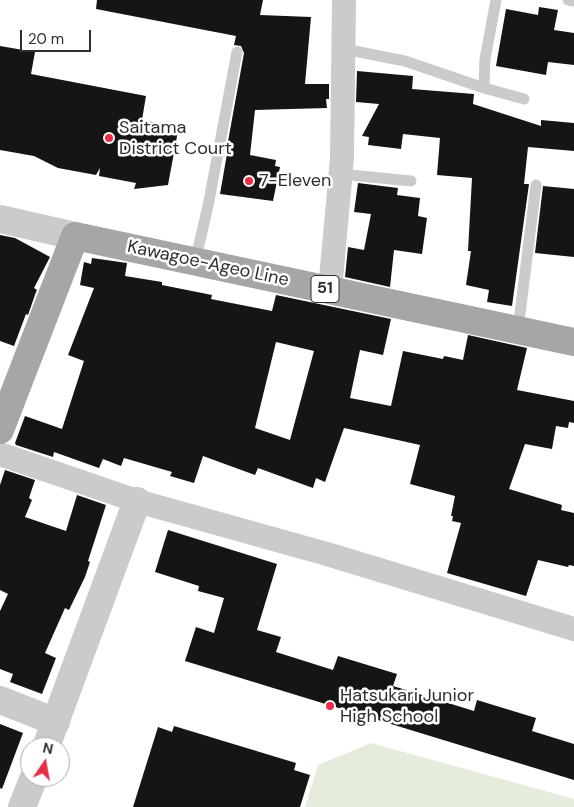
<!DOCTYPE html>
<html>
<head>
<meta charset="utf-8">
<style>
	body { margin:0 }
	#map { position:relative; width:574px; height:807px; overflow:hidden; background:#fff; font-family:"DM Sans",sans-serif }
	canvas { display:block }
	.north { position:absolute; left:20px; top:737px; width:50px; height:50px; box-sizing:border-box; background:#fff; border:1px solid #ababab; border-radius:50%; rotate:12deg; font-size:14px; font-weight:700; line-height:20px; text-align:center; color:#2e2e2e }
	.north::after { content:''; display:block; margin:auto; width:18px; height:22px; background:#e82d46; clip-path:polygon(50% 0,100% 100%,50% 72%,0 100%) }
	.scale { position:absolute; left:20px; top:30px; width:71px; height:22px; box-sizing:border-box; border:2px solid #2e2e2e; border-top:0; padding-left:6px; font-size:15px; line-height:18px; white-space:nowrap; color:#2e2e2e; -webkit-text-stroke:4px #fff; paint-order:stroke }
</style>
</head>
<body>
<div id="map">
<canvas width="574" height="807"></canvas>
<div class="north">N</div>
<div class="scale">20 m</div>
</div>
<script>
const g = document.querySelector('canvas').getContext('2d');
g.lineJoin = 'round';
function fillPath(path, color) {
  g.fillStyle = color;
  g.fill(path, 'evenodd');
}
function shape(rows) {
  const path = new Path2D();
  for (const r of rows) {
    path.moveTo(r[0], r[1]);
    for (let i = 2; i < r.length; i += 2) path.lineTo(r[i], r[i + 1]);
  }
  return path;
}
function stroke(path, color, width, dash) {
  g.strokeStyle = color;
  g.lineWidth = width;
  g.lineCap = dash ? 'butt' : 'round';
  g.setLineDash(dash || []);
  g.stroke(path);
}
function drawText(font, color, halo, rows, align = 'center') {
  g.font = font + ' "DM Sans",sans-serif';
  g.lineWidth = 5;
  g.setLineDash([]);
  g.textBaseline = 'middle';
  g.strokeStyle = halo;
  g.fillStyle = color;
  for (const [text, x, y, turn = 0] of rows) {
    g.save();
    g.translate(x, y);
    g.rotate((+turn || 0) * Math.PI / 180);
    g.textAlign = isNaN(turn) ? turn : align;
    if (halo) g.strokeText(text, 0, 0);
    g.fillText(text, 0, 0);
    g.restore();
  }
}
fillPath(shape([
	[371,743,574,799,574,807,305,807,318,765]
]), '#e5ecdc');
fillPath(shape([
	[97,0,263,0,260,15,311,17,305,84,329,84,329,99,326,99,327,108,255,110,250,155,276,160,275,166,280,167,273,201,220,194,228,148,227,147,244,53,241,46,234,45,236,36,96,9],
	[539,7,558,10,554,30,574,33,574,65,548,62,546,75,496,66,506,9,538,15],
	[0,46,35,52,31,74,146,96,142,120,168,125,178,131,168,185,134,189,136,183,99,176,100,168,96,175,58,168,34,156,0,150],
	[357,71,413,76,412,89,474,94,473,104,541,126,541,120,574,123,574,151,528,147,524,184,529,184,512,306,487,302,489,290,466,285,471,251,468,251,472,178,437,175,440,138,403,134,401,149,368,145,369,137,362,136,379,104,356,102],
	[358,183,398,188,397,195,420,198,418,216,427,218,422,254,394,250,390,287,345,277,348,247,364,250,371,214,354,212],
	[543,186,574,189,574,257,535,253],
	[0,235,15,238,50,257,34,288,37,290,36,292,28,315,26,314,14,346,0,341],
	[92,258,127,263,125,276,162,282,162,285,212,295,211,299,272,311,276,295,391,319,383,355,360,350,350,398,391,406,403,351,443,359,444,356,463,360,468,335,527,348,517,390,574,401,574,423,569,422,568,428,556,426,552,449,525,444,509,489,562,505,561,510,574,513,574,566,569,565,568,567,538,560,526,596,447,573,461,523,452,521,453,516,451,516,455,496,410,484,420,445,344,428,325,482,316,478,313,488,258,468,255,475,203,456,194,483,170,476,172,472,124,458,121,466,103,459,99,468,54,452,53,457,16,445,15,443,25,416,62,429,84,361,68,355,94,288,80,285,84,262,91,264],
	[276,342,314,351,290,440,255,428],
	[5,470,35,480,29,498,32,500,25,517,66,531,77,495,106,505,88,561,90,562,85,577,69,610,65,608,45,653,56,658,42,694,10,682,13,674,0,669,0,611,8,594,0,590,0,485],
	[168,530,277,564,257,630,281,637,276,652,333,670,338,656,397,674,393,686,474,711,477,700,536,718,532,731,574,744,574,780,185,661,196,627,214,633,224,598,198,591,199,586,155,572],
	[0,724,23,733,2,789,0,788],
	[174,726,296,763,294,770,310,775,300,807,133,807,158,727,172,732]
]), '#151515');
stroke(shape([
	[568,0,574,1],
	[344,49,405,61,484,88,485,59,496,0],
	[484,88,524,99],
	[340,174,411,181],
	[195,262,208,206,237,52],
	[518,330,536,185]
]), '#cbcbcb', 11);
stroke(shape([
	[330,290,342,158,344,0],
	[0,454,137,501,327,554,574,629]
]), '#cbcbcb', 24);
stroke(shape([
	[0,219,75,236],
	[0,700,56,722],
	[46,747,137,501],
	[22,807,34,777]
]), '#cbcbcb', 28);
stroke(shape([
	[0,430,75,236,574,342]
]), '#a6a6a6', 28);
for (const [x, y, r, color] of [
	[109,138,5,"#e82d46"],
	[249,181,5,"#e82d46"],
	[330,706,5,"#e82d46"]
]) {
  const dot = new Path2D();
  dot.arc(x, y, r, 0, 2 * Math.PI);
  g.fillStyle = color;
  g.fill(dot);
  stroke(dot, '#fff', 2);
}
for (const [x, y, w] of [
	[325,289,28]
]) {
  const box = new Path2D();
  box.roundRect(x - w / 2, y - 13.5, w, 27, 4);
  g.fillStyle = '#fff';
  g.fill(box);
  stroke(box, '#2e2e2e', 1);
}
drawText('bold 16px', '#2e2e2e', null, [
	["51",325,289]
]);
drawText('18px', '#2e2e2e', '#fff', [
	["Saitama",119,128],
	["District Court",119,149],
	["7-Eleven",259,181],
	["Hatsukari Junior",340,696],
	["High School",340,717]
], 'left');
drawText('18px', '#2e2e2e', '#fff', [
	["Kawagoe-Ageo Line",208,264,12]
]);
</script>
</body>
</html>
